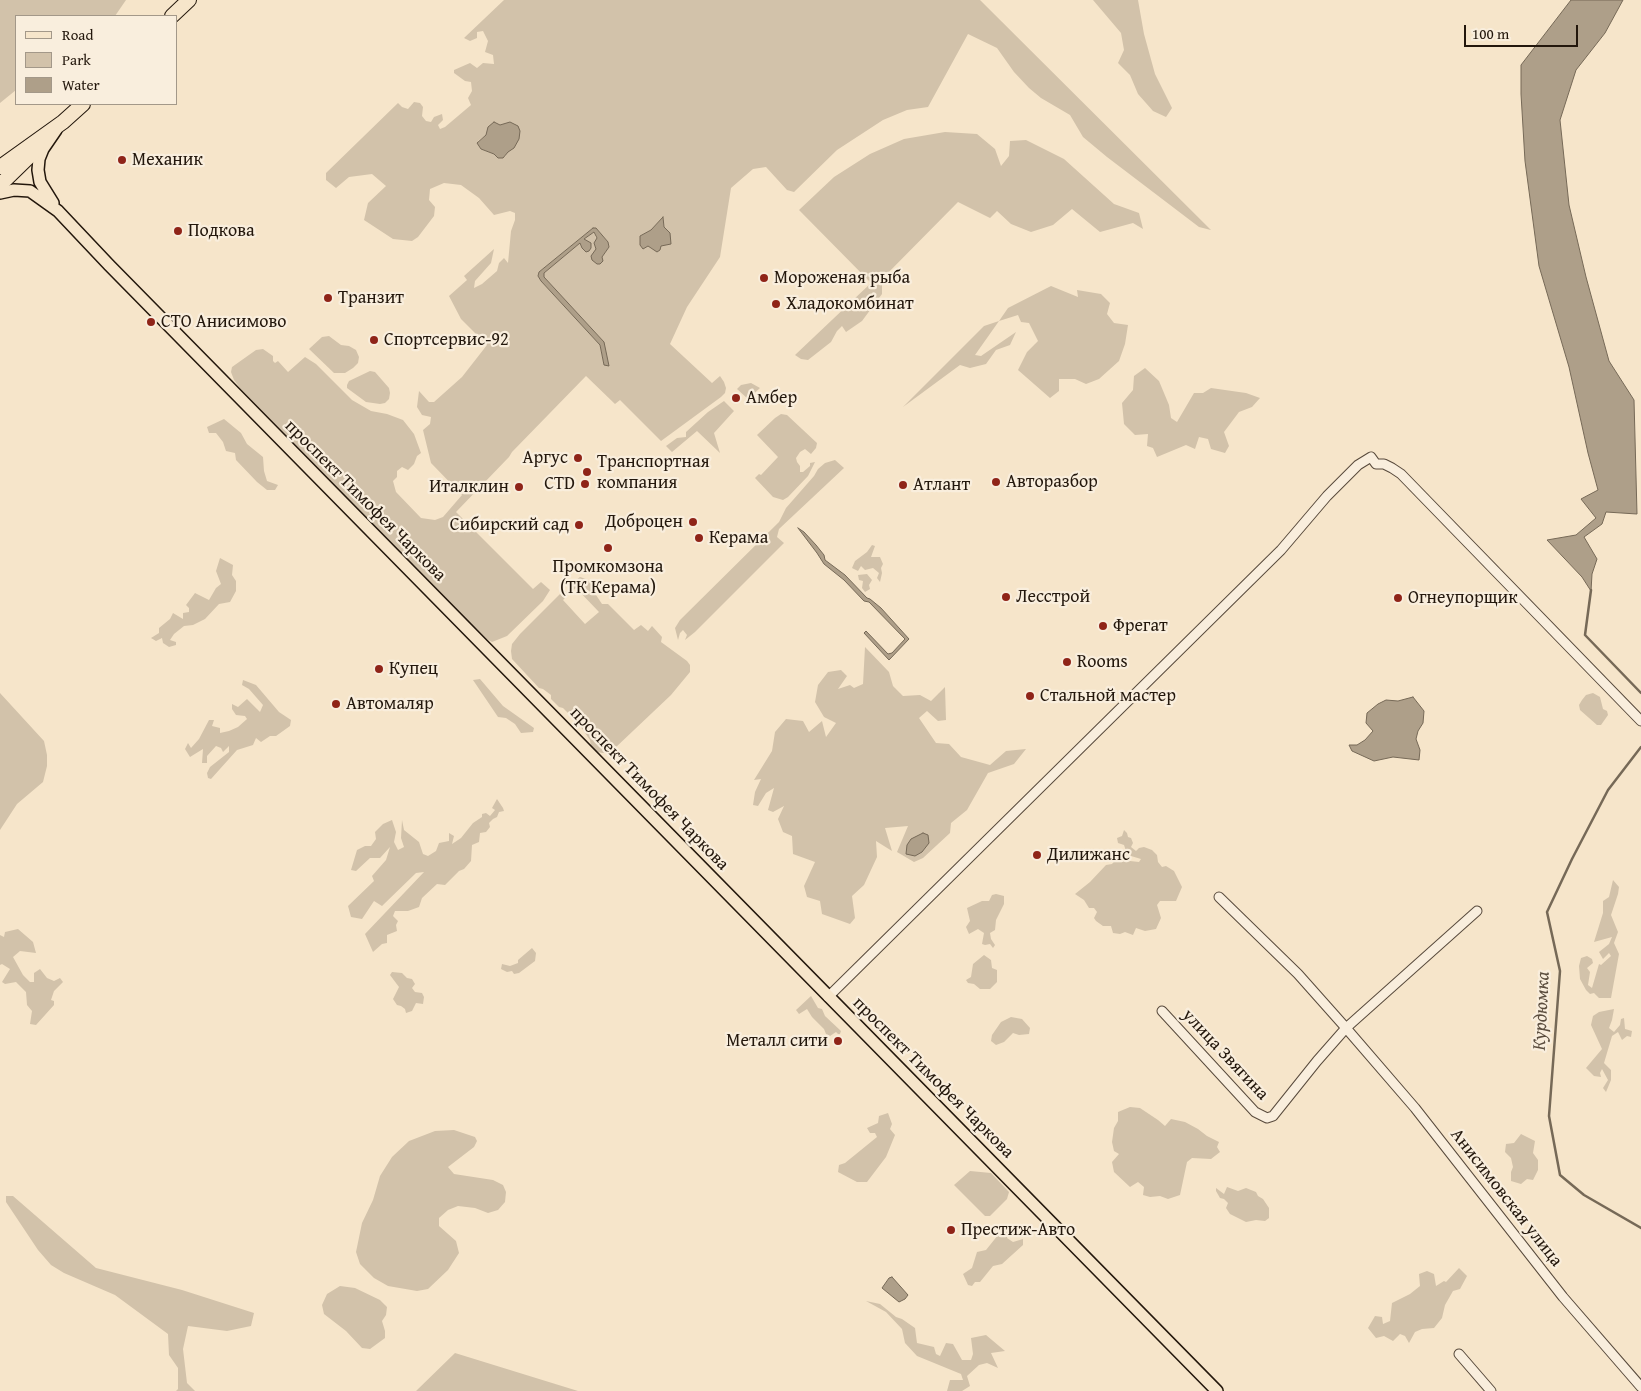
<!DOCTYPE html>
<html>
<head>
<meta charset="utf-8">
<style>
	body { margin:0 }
	#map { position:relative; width:1641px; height:1391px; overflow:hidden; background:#f6e5ca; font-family:"Gentium Book Plus",serif }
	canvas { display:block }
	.legend { position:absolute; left:15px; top:15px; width:162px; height:90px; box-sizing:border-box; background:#f9eedd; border:1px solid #a39889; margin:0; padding:6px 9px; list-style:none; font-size:15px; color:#23170c }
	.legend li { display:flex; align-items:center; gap:10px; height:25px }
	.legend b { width:25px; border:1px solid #a39889 }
	.scale { position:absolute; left:1464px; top:25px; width:114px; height:22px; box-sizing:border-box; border:2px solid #23170c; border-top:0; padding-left:6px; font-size:15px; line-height:18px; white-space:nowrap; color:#23170c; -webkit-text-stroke:4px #f9eedd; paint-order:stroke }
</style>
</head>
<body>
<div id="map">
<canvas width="1641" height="1391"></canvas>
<ul class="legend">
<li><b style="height:6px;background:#f6e5ca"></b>Road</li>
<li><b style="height:14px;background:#d2c2aa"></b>Park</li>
<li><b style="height:14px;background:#ae9f89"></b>Water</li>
</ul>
<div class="scale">100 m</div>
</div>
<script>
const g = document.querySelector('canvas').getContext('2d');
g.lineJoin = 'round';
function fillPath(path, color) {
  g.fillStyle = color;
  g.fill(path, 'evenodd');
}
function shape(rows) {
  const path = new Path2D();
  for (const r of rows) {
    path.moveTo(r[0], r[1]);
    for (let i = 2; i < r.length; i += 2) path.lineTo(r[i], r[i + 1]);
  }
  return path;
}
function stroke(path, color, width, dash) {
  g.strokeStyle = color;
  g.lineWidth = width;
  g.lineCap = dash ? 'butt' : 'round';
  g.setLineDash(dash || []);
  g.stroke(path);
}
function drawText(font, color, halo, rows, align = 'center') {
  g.font = font + ' "Gentium Book Plus",serif';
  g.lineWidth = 4.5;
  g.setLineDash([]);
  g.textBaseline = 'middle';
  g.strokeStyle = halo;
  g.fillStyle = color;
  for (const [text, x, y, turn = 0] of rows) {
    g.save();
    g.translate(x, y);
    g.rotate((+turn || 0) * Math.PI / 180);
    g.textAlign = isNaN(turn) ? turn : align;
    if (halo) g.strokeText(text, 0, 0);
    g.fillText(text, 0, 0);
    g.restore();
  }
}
fillPath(shape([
	[0,0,126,0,115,16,16,16,16,90,0,103],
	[504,0,980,0,1211,230,1199,227,1107,157,1083,137,1070,115,1041,98,1029,88,1014,72,997,48,968,34,928,107,907,110,883,120,837,150,794,192,787,190,766,167,753,169,731,188,720,257,687,307,670,344,712,383,720,376,724,382,726,388,725,393,721,397,661,441,620,400,615,404,586,376,512,452,509,457,456,512,533,589,541,582,550,590,543,601,507,636,492,642,487,639,460,613,240,388,234,380,231,372,232,367,256,350,263,349,273,356,273,361,275,363,278,361,288,372,305,357,316,364,352,400,371,411,387,414,403,420,414,434,421,453,417,456,414,464,408,470,402,467,397,471,397,477,393,481,396,492,421,518,435,520,443,517,462,495,431,463,423,430,430,424,431,417,422,415,417,407,419,391,429,402,434,402,462,377,487,345,461,319,449,296,467,280,464,276,494,249,491,263,475,281,474,288,482,284,497,271,499,263,504,258,508,263,511,231,515,220,515,213,510,211,494,215,479,198,461,185,444,183,430,189,429,200,435,207,434,216,418,237,412,241,393,239,364,220,368,203,386,186,372,174,349,177,336,188,326,180,326,173,398,103,402,107,408,109,414,102,420,103,423,107,422,116,426,121,431,122,434,117,442,114,443,120,438,125,440,129,445,127,471,105,468,98,472,91,471,82,465,81,454,73,454,70,470,63,477,68,483,63,494,64,493,55,485,52,488,41,483,31,477,32,477,38,470,41,464,38],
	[486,135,506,156,498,158,494,154,481,149,478,141],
	[663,217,664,227,670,233,669,241,652,249,640,236,651,230],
	[593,228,596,228,608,242,609,247,602,257,594,232,584,239,589,251,586,251,582,248,580,243,544,273,544,277,604,342,604,365,600,345,541,281,538,276,539,272],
	[1093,0,1138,0,1144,34,1155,74,1172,108,1166,117,1153,111,1138,94,1130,75,1118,63,1124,50,1121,33],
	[945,132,977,134,995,149,1001,166,1009,156,1010,141,1026,140,1064,159,1114,204,1139,213,1143,229,1133,223,1100,232,1072,209,1053,225,1031,232,1011,224,997,211,990,218,958,202,882,279,882,294,862,321,846,332,842,326,837,331,831,342,808,360,801,359,795,355,871,283,799,210,834,177,870,154,904,139],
	[1051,286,1078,297,1077,290,1101,294,1110,303,1107,314,1114,323,1128,325,1125,344,1119,361,1099,379,1086,384,1075,379,1059,379,1059,391,1050,398,1018,370,1027,352,1038,341,1029,323,1021,322,1018,315,999,321,975,355,981,356,1016,332,1010,345,996,350,986,364,970,368,960,365,903,407,984,326,999,321,1008,308],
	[329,336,341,345,349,346,356,350,359,357,358,363,353,368,345,373,334,373,309,349,322,337],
	[1145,368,1159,381,1169,405,1171,418,1177,422,1194,393,1203,393,1211,388,1246,393,1260,398,1252,407,1239,412,1224,432,1229,446,1225,453,1211,449,1208,439,1199,437,1195,449,1186,445,1157,457,1153,448,1147,446,1148,434,1135,435,1124,424,1122,403,1133,390,1134,376],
	[370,371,375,372,389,388,390,393,389,399,385,403,380,404,366,402,347,388,347,385,349,381],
	[751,383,760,388,748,399,737,389,741,385],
	[724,401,734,411,714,433,720,453,697,431,672,452,666,446,677,438,686,437,686,432,708,412],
	[781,414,787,415,817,443,816,448,811,454,805,449,800,452,796,458,797,462,800,466,800,472,803,472,810,466,810,463,815,462,808,476,788,497,783,500,773,497,755,478,759,474,761,475,778,457,757,435,775,418],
	[224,419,241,433,247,444,263,457,264,471,267,481,278,485,275,490,267,490,257,482,236,460,235,453,226,451,223,442,216,433,209,433,207,427],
	[835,460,844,468,779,529,777,537,784,543,695,632,685,640,687,635,683,630,680,633,678,640,675,628,680,620,779,522,786,508,814,476,818,469,825,463],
	[872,545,875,546,871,557,880,557,883,564,881,568,882,573,880,582,877,578,879,573,873,568,865,570,861,566,858,571,852,568,855,561,867,552],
	[220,558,233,565,232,575,236,581,236,591,230,602,219,604,205,619,193,625,184,626,174,634,170,640,176,642,176,645,169,647,163,643,162,638,156,641,151,638,159,633,159,628,170,619,173,613,183,619,183,613,189,612,189,608,186,605,195,593,209,600,216,588,221,584,216,571],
	[867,574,872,580,869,585,870,589,865,592,862,588,863,581,859,580,858,575],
	[580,577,586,579,594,586,594,592,602,604,608,604,634,630,641,625,648,631,652,626,662,637,661,642,687,661,690,665,690,672,671,695,615,748,609,753,602,753,595,751,591,747,590,740,578,723,563,708,559,707,551,699,551,695,543,689,539,688,512,659,511,651,512,644,520,634,564,590,569,594,563,600,585,624,599,612,576,588,572,591,570,589,572,583],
	[865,647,889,672,893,686,903,696,920,695,931,701,945,687,946,720,938,721,927,711,919,718,936,743,949,744,961,757,990,765,1006,751,1026,749,1014,764,988,773,967,810,951,823,950,833,923,858,914,862,897,852,908,826,885,828,892,851,876,841,877,857,864,885,852,896,855,918,850,924,822,914,820,901,807,897,804,886,815,862,793,854,792,836,783,832,778,819,784,806,773,812,768,810,774,788,766,793,758,806,753,805,755,792,761,779,754,780,772,751,775,732,786,719,803,721,809,732,822,721,826,737,836,723,824,717,815,702,818,685,828,672,841,670,847,676,838,689,850,685,854,688,863,684],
	[480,679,503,706,534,728,533,732,521,733,515,724,506,718,498,717,473,680],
	[243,680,256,685,279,712,291,720,290,726,276,736,270,736,261,742,256,738,253,745,237,750,211,779,208,778,207,773,210,767,229,752,229,746,223,752,221,748,216,746,207,756,207,763,202,763,203,749,190,757,185,749,188,743,191,748,199,739,209,720,214,720,212,726,220,728,220,733,229,731,238,727,247,719,245,716,236,715,232,709,232,704,238,707,247,699,260,712,263,705,249,689,242,685],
	[0,693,44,741,47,755,47,766,43,782,17,804,0,830],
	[1593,693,1600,697,1603,709,1607,711,1608,715,1601,725,1597,725,1580,710,1579,705,1582,700,1586,695],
	[497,799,503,808,504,811,499,812,497,817,493,819,489,823,490,827,486,832,480,833,479,842,472,845,471,861,464,869,459,871,445,885,437,884,422,898,419,907,408,911,395,911,393,916,398,921,396,925,397,931,387,935,387,943,382,944,373,952,365,934,424,872,416,873,382,906,374,901,362,919,351,917,348,906,374,881,372,876,386,860,390,847,380,858,370,858,356,871,351,870,357,850,365,846,371,846,376,839,375,832,383,824,392,820,396,832,394,842,398,850,404,847,401,838,402,820,404,830,419,842,423,854,428,856,436,851,439,843,449,841,449,833,454,836,452,844,461,838,473,823,482,817,482,814,486,813,490,816,495,810,492,808],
	[1124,830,1127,833,1128,837,1131,838,1133,843,1131,847,1136,851,1139,848,1144,847,1152,850,1157,855,1158,862,1162,867,1166,866,1174,871,1182,887,1176,901,1160,901,1157,905,1161,918,1156,929,1145,931,1136,928,1133,935,1125,932,1120,934,1113,933,1111,926,1103,926,1096,921,1094,918,1097,912,1094,908,1089,908,1084,900,1075,894,1090,882,1106,865,1112,864,1118,857,1130,861,1139,862,1141,859,1131,856,1126,851,1124,845,1118,843,1117,838,1122,836],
	[1613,880,1619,887,1618,894,1611,915,1618,932,1614,943,1619,954,1611,998,1599,998,1594,993,1590,994,1586,990,1580,979,1579,966,1581,958,1587,956,1592,959,1593,963,1587,968,1590,972,1588,985,1592,988,1599,964,1601,965,1611,956,1609,953,1603,959,1599,952,1609,944,1612,937,1594,942,1603,913,1603,901,1609,897],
	[996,894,1004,896,1004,904,996,920,995,930,990,933,991,939,995,945,993,948,990,944,985,945,982,944,984,933,978,929,969,934,966,927,970,921,967,908,982,901,989,901,992,895],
	[18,929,33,942,36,953,20,951,13,957,23,975,30,982,34,982,34,973,40,969,47,978,54,981,60,978,63,982,54,991,51,1000,54,1001,54,1005,36,1025,30,1024,32,1011,27,1005,26,992,16,982,5,984,2,982,10,969,2,964,0,965,0,935,4,937,5,932],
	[532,948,536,953,535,961,519,973,514,974,512,971,507,972,501,969,502,964,510,966,518,963,518,960],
	[984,955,991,960,992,968,997,970,997,982,990,989,980,989,974,984,968,983,966,980,971,977,973,964],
	[392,972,402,973,407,978,412,979,415,984,412,988,415,992,422,993,424,997,423,1004,416,1003,412,1011,406,1013,405,1009,401,1006,397,1005,393,999,399,987,390,975],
	[811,996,818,1008,822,1009,825,1016,841,1031,840,1034,838,1034,836,1032,830,1036,826,1034,824,1029,812,1017,807,1009,799,1014,796,1010],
	[1614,1009,1612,1020,1609,1028,1614,1032,1620,1025,1621,1019,1624,1018,1625,1029,1632,1031,1631,1037,1627,1036,1622,1040,1618,1032,1612,1036,1604,1063,1611,1070,1611,1080,1606,1092,1603,1088,1608,1080,1602,1069,1600,1073,1601,1077,1594,1076,1586,1068,1602,1049,1591,1025,1593,1016,1599,1012],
	[1011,1017,1022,1019,1030,1028,1029,1034,1019,1035,1013,1033,1004,1042,996,1045,991,1041,992,1035,1001,1022],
	[1130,1107,1140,1108,1158,1120,1165,1126,1171,1119,1185,1122,1198,1129,1207,1136,1219,1142,1217,1147,1220,1152,1211,1159,1192,1158,1187,1162,1180,1195,1168,1199,1160,1196,1150,1197,1143,1195,1144,1187,1138,1182,1130,1187,1114,1172,1112,1162,1119,1154,1114,1151,1112,1142,1114,1128,1118,1121,1118,1112],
	[888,1113,892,1124,890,1129,895,1135,886,1157,867,1182,857,1182,838,1172,839,1165,845,1163,877,1137,875,1133,870,1133,867,1128,878,1123,879,1116],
	[454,1130,475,1137,477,1141,474,1147,448,1167,454,1174,493,1180,503,1185,506,1192,505,1202,498,1210,488,1213,475,1208,458,1206,448,1210,439,1218,439,1226,456,1241,459,1253,448,1270,428,1289,417,1291,388,1286,374,1278,360,1264,356,1252,362,1223,373,1200,380,1176,392,1157,409,1141,435,1131],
	[1521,1134,1535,1141,1533,1153,1538,1160,1538,1170,1533,1180,1527,1179,1521,1184,1511,1181,1511,1172,1513,1167,1511,1158,1505,1152,1506,1144,1514,1143],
	[970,1171,991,1173,1009,1192,1007,1199,990,1216,985,1216,954,1185],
	[1227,1187,1238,1191,1246,1188,1256,1192,1258,1196,1263,1199,1269,1208,1269,1218,1265,1221,1256,1220,1246,1222,1230,1214,1226,1208,1228,1203,1224,1199,1220,1198,1216,1191,1216,1188,1224,1194],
	[6,1196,13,1196,96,1268,182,1290,254,1313,251,1326,227,1331,188,1326,183,1349,187,1383,195,1391,176,1391,178,1389,178,1368,169,1355,168,1334,115,1295,64,1273,51,1265,38,1250,6,1202],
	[1009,1227,1010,1229,1007,1238,1013,1242,1023,1239,1023,1245,1002,1264,993,1266,980,1282,975,1282,972,1286,968,1285,963,1274,972,1268,977,1252,986,1250,998,1235,1002,1234,1003,1230],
	[1459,1268,1467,1276,1460,1289,1453,1291,1445,1305,1442,1318,1434,1328,1422,1329,1415,1332,1409,1343,1405,1336,1400,1334,1393,1341,1384,1336,1376,1338,1368,1328,1375,1316,1382,1317,1383,1324,1390,1321,1392,1303,1410,1294,1420,1286,1419,1274,1427,1271,1434,1274,1436,1286,1444,1281,1446,1282],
	[340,1286,355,1288,380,1300,387,1307,386,1315,382,1321,385,1331,385,1338,370,1349,362,1348,346,1331,324,1314,322,1305,327,1294],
	[866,1301,880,1304,896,1317,902,1319,915,1328,917,1343,934,1347,936,1354,940,1356,946,1343,953,1344,962,1360,971,1360,973,1354,971,1338,986,1335,1005,1351,991,1353,998,1368,987,1363,979,1365,967,1376,970,1386,962,1391,947,1391,950,1380,963,1380,961,1374,917,1356,905,1343,902,1329,886,1312],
	[455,1353,578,1391,416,1391]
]), '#d2c2aa');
const water = shape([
	[1571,0,1623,0,1605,33,1576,70,1560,120,1569,205,1586,277,1609,361,1634,400,1637,514,1606,512,1602,524,1584,537,1597,559,1592,574,1591,591,1582,577,1547,540,1576,535,1596,518,1581,499,1598,490,1588,453,1569,367,1539,266,1525,161,1521,94,1521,65,1571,0],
	[494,122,500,125,510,122,518,126,520,131,519,139,514,148,508,152,503,158,498,158,494,154,481,149,477,143,486,135,488,127,494,122],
	[663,217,664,227,670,233,671,244,661,246,660,250,657,252,648,246,643,249,640,245,640,236,651,230,663,217],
	[593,228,596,228,608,242,609,247,602,257,603,261,600,264,597,264,592,260,591,256,596,249,594,243,597,238,594,232,584,239,591,243,591,248,589,251,586,252,582,248,580,243,544,273,544,277,604,342,609,366,604,365,600,345,541,281,538,276,539,272,593,228],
	[798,528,804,532,816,545,824,555,825,560,845,575,867,598,870,599,881,608,909,639,889,660,864,633,866,631,888,654,892,653,905,639,869,602,864,601,844,580,824,564,817,553,798,528],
	[1413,697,1424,711,1423,723,1418,731,1416,739,1420,750,1419,760,1393,757,1374,761,1352,751,1349,745,1357,745,1365,740,1373,731,1366,723,1367,713,1378,704,1386,700,1398,701,1413,697],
	[923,833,928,835,929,843,922,852,915,856,906,854,907,845,911,839,923,833],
	[892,1277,908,1295,905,1299,899,1302,882,1288,889,1278,892,1277]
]);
fillPath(water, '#ae9f89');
stroke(water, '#766957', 1);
stroke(shape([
	[1591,590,1585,635,1641,693],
	[1641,747,1608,790,1572,859,1547,912,1560,971,1549,1116,1560,1175,1584,1195,1641,1228]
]), '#766957', 2.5);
const minor = shape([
	[1219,897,1298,974,1346,1028,1415,1108,1563,1297,1641,1387],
	[828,997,1281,550,1327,496,1358,465,1371,457,1376,464,1384,464,1392,468,1401,474,1641,721],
	[1162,1011,1255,1112,1267,1118,1273,1116,1317,1061,1346,1028,1477,911],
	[1459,1354,1491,1391]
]);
const major = shape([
	[0,193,14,190,30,191,58,211,109,265,1217,1391],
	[53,203,40,182,38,170,39,159,43,149,56,130]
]);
const highway = shape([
	[172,16,189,0],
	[0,167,63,122,83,104],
	[0,185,37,149]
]);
stroke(minor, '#584a3c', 11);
stroke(major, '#23170c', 14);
stroke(highway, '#23170c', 16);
stroke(minor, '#f9eedd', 9);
stroke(major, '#f6e5ca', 11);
stroke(highway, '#f6e5ca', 14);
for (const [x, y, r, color] of [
	[122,160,5,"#8f2418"],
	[178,231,5,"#8f2418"],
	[764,278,5,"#8f2418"],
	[328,298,5,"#8f2418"],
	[776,304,5,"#8f2418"],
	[151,322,5,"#8f2418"],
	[374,340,5,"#8f2418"],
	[736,398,5,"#8f2418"],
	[578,458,5,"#8f2418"],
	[587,472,5,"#8f2418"],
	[996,482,5,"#8f2418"],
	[585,484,5,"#8f2418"],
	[903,485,5,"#8f2418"],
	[519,487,5,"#8f2418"],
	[693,522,5,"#8f2418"],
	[579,525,5,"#8f2418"],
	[699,538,5,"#8f2418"],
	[608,548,5,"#8f2418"],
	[1006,597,5,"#8f2418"],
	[1398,598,5,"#8f2418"],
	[1103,626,5,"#8f2418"],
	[1067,662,5,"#8f2418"],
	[379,669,5,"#8f2418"],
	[1030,696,5,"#8f2418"],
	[336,704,5,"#8f2418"],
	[1037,855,5,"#8f2418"],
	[838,1041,5,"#8f2418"],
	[951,1230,5,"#8f2418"]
]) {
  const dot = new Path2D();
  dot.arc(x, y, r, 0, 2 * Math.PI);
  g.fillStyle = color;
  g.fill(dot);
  stroke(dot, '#f9eedd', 2);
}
drawText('18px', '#23170c', '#f9eedd', [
	["Механик",132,160],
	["Подкова",188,231],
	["Мороженая рыба",774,278],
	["Транзит",338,298],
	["Хладокомбинат",786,304],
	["СТО Анисимово",161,322],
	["Спортсервис-92",384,340],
	["Амбер",746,398],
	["Аргус",568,458,"right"],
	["Транспортная",597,462],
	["компания",597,483],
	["Авторазбор",1006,482],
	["CTD",575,484,"right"],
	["Атлант",913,485],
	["Италклин",509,487,"right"],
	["Доброцен",683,522,"right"],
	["Сибирский сад",569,525,"right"],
	["Керама",709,538],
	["Промкомзона",608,567,"center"],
	["(ТК Керама)",608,588,"center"],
	["Лесстрой",1016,597],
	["Огнеупорщик",1408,598],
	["Фрегат",1113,626],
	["Rooms",1077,662],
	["Купец",389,669],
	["Стальной мастер",1040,696],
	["Автомаляр",346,704],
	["Дилижанс",1047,855],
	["Металл сити",828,1041,"right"],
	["Престиж-Авто",961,1230]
], 'left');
drawText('18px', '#23170c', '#f9eedd', [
	["проспект Тимофея Чаркова",365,501,45],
	["проспект Тимофея Чаркова",649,789,46],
	["улица Звягина",1225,1055,47],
	["проспект Тимофея Чаркова",933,1078,45],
	["Анисимовская улица",1506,1198,52]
]);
drawText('italic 19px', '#5b4d3e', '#f9eedd', [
	["Курдюмка",1542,1011,-87]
]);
</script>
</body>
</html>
